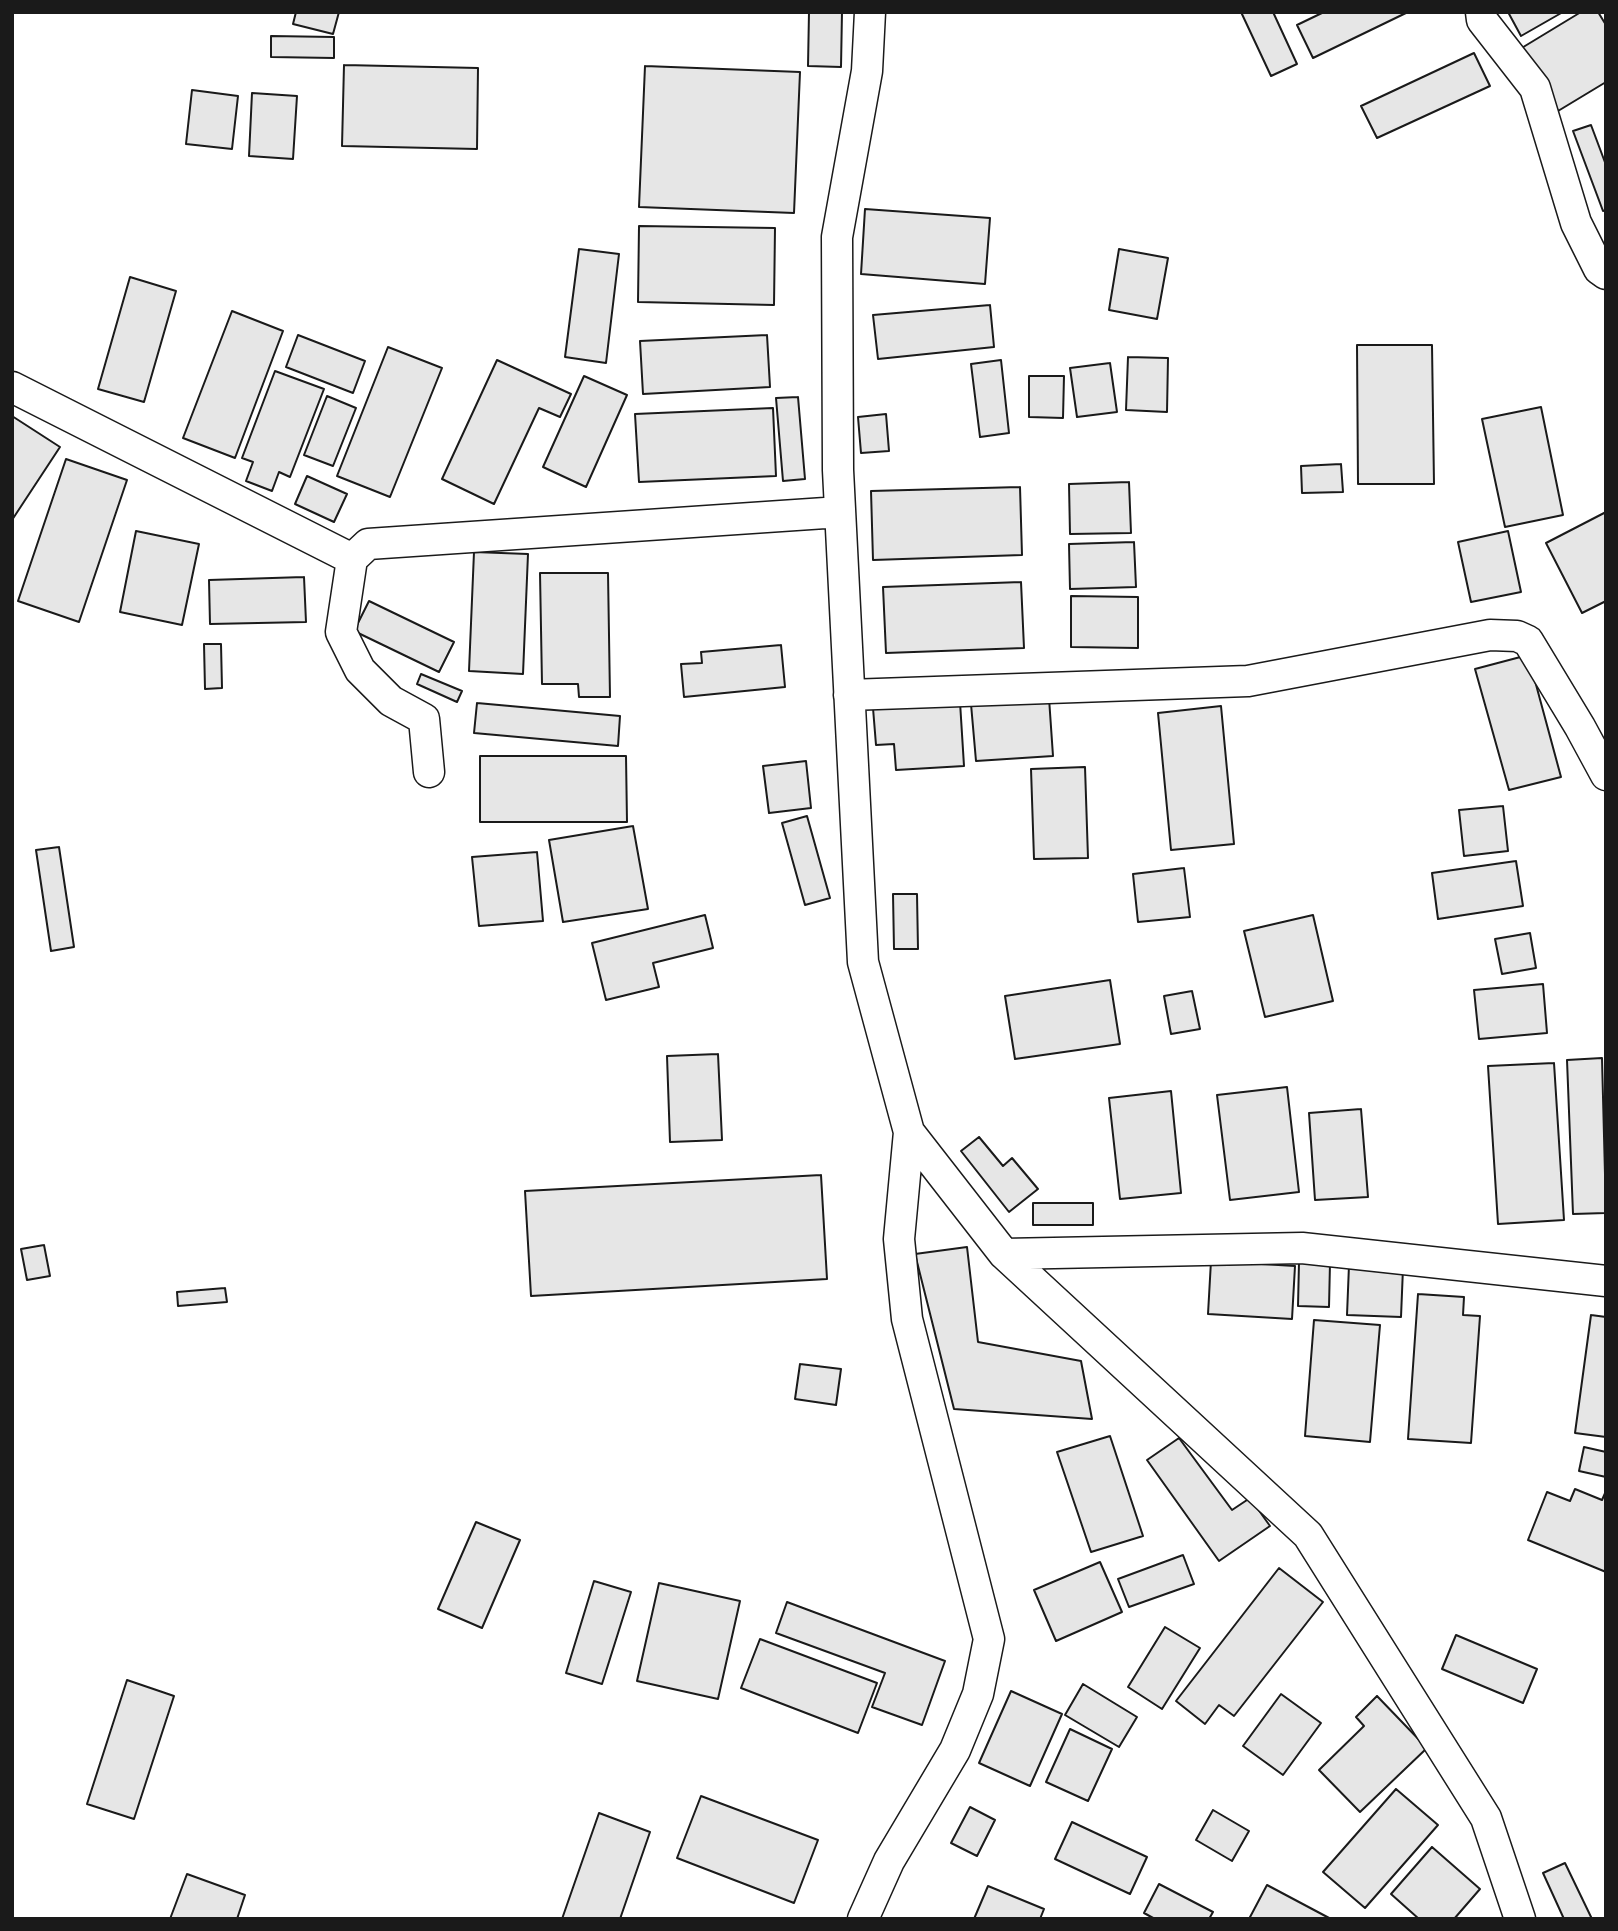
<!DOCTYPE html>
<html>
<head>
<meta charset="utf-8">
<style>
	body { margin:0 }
	#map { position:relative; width:1618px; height:1931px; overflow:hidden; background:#fff; font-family:"DM Sans",sans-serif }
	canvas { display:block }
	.frame { position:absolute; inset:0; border:14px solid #1a1a1a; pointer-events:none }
</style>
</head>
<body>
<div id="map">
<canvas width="1618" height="1931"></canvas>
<div class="frame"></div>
</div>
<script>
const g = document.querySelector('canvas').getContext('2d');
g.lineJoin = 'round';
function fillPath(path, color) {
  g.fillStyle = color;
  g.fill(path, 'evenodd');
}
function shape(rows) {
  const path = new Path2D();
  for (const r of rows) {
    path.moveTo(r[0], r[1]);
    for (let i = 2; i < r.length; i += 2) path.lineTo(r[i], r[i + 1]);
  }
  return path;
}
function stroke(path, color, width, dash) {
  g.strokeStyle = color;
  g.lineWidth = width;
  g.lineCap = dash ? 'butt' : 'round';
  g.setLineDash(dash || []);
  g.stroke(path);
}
const building = shape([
	[296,12,339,12,333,34,293,24,296,12],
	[809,12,842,12,841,67,808,66,809,12],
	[1241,12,1273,12,1297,64,1271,76,1241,12],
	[1324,12,1408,12,1313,58,1297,25,1324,12],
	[1508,12,1563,12,1521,36,1508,12],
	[1581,12,1598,12,1606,25,1606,82,1558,111,1520,49,1581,12],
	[271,36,334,37,334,58,271,57,271,36],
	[1474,53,1490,86,1377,138,1361,106,1474,53],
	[344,65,478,68,477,149,342,146,344,65],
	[645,66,800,72,794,213,639,207,645,66],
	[192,90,238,96,232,149,186,144,192,90],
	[252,93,297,96,293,159,249,156,252,93],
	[1591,125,1606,165,1606,210,1603,211,1573,131,1591,125],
	[865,209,990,218,985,284,861,274,865,209],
	[639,226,775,228,774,305,638,302,639,226],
	[579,249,619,254,606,363,565,357,579,249],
	[1119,249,1168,258,1157,319,1109,310,1119,249],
	[130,277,176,291,144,402,98,389,130,277],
	[990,305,994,347,878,359,873,315,990,305],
	[232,311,283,331,235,458,183,438,232,311],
	[298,335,365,361,353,393,286,367,298,335],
	[767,335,770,387,643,394,640,341,767,335],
	[1357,345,1432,345,1434,484,1358,484,1357,345],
	[388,347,442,368,390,497,337,476,388,347],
	[1128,357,1168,358,1167,412,1126,410,1128,357],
	[497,360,571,394,560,417,539,408,494,504,442,479,497,360],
	[1001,360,1009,433,980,437,971,364,1001,360],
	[1110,363,1117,412,1077,417,1070,368,1110,363],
	[275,371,324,389,290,477,279,472,272,491,246,481,253,462,242,458,275,371],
	[584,376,627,395,586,487,543,467,584,376],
	[1029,376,1064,376,1063,418,1029,417,1029,376],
	[327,396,356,408,333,466,304,455,327,396],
	[798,397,805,479,783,481,776,398,798,397],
	[1541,407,1563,515,1505,527,1482,419,1541,407],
	[773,408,776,476,639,482,635,414,773,408],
	[886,414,889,451,861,453,858,417,886,414],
	[12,416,60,447,12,520,12,416],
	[66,459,127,480,79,622,18,601,66,459],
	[1341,464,1343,492,1302,493,1301,466,1341,464],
	[307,476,347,494,334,522,295,504,307,476],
	[1129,482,1131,533,1070,534,1069,484,1129,482],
	[1020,487,1022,555,873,560,871,491,1020,487],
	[1606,512,1606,601,1582,613,1546,543,1606,512],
	[136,531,199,544,182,625,120,612,136,531],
	[1508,531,1521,592,1471,602,1458,542,1508,531],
	[1134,542,1136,587,1070,589,1069,544,1134,542],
	[474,552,528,554,523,674,469,671,474,552],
	[540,573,608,573,610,697,579,697,578,684,542,684,540,573],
	[304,577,306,622,210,624,209,580,304,577],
	[1021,582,1024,648,886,653,883,587,1021,582],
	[1071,596,1138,597,1138,648,1071,647,1071,596],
	[369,601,454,642,439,672,354,631,369,601],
	[204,644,221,644,222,688,205,689,204,644],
	[781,645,785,687,684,697,681,664,702,663,701,652,781,645],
	[1528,655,1561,777,1509,790,1475,669,1528,655],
	[421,674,462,691,457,702,417,684,421,674],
	[1049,698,1053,756,976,761,971,704,1049,698],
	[960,702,964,766,896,770,894,744,876,745,873,708,960,702],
	[477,703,620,716,618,746,474,733,477,703],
	[1221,706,1234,844,1171,850,1158,713,1221,706],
	[480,756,626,756,627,822,480,822,480,756],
	[806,761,811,808,769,813,763,766,806,761],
	[1085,767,1088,858,1034,859,1031,769,1085,767],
	[1503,806,1508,851,1464,856,1459,810,1503,806],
	[807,816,830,898,805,905,782,823,807,816],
	[633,826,648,909,563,922,549,840,633,826],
	[59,847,74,947,51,951,36,850,59,847],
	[537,852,543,921,479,926,472,857,537,852],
	[1516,861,1523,906,1438,919,1432,873,1516,861],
	[1184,868,1190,917,1138,922,1133,874,1184,868],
	[893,894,917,894,918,949,894,949,893,894],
	[705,915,713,948,653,963,659,987,606,1000,592,943,705,915],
	[1313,915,1333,1001,1265,1017,1244,931,1313,915],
	[1530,933,1536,968,1502,974,1495,939,1530,933],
	[1110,980,1120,1044,1015,1059,1005,996,1110,980],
	[1543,984,1547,1033,1479,1039,1474,990,1543,984],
	[1192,991,1200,1029,1171,1034,1164,996,1192,991],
	[718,1054,722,1140,670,1142,667,1056,718,1054],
	[1602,1058,1606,1213,1573,1214,1567,1060,1602,1058],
	[1554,1063,1564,1220,1498,1224,1488,1066,1554,1063],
	[1287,1087,1299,1192,1230,1200,1217,1095,1287,1087],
	[1171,1091,1181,1193,1120,1199,1109,1098,1171,1091],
	[1361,1109,1368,1197,1315,1200,1309,1113,1361,1109],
	[979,1137,1003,1166,1012,1158,1038,1189,1009,1212,961,1151,979,1137],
	[821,1175,827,1279,531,1296,525,1191,821,1175],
	[1033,1203,1093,1203,1093,1225,1033,1225,1033,1203],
	[44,1245,50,1276,27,1280,21,1249,44,1245],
	[967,1247,978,1342,1081,1361,1092,1419,954,1409,915,1254,967,1247],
	[1211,1261,1295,1266,1292,1319,1208,1314,1211,1261],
	[1299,1262,1330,1263,1329,1307,1298,1306,1299,1262],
	[1349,1265,1403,1268,1401,1317,1347,1315,1349,1265],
	[225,1288,227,1302,178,1306,177,1292,225,1288],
	[1418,1294,1464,1297,1463,1315,1480,1316,1471,1443,1408,1439,1418,1294],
	[1591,1315,1606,1317,1606,1437,1575,1433,1591,1315],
	[1314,1320,1380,1325,1370,1442,1305,1436,1314,1320],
	[800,1364,841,1369,836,1405,795,1399,800,1364],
	[1110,1436,1143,1536,1091,1552,1057,1452,1110,1436],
	[1179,1438,1232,1510,1250,1498,1270,1526,1219,1561,1147,1460,1179,1438],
	[1584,1447,1606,1452,1606,1477,1579,1471,1584,1447],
	[1575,1489,1602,1500,1606,1491,1606,1572,1528,1540,1547,1492,1570,1501,1575,1489],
	[476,1522,520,1540,482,1628,438,1609,476,1522],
	[1183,1555,1194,1584,1129,1607,1118,1579,1183,1555],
	[1100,1562,1122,1612,1056,1641,1034,1590,1100,1562],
	[1279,1568,1323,1602,1234,1716,1219,1705,1205,1724,1176,1701,1279,1568],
	[594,1581,631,1592,602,1684,566,1673,594,1581],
	[659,1583,740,1601,718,1699,637,1681,659,1583],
	[787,1602,945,1661,922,1725,872,1707,885,1673,776,1633,787,1602],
	[1165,1627,1200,1648,1162,1709,1128,1687,1165,1627],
	[1456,1635,1537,1669,1523,1703,1442,1669,1456,1635],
	[760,1639,877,1683,858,1733,741,1688,760,1639],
	[127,1680,174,1696,134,1819,87,1804,127,1680],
	[1083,1684,1137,1717,1119,1747,1065,1715,1083,1684],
	[1011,1691,1062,1714,1030,1786,979,1763,1011,1691],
	[1281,1694,1321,1723,1283,1775,1243,1746,1281,1694],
	[1377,1696,1427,1748,1360,1812,1319,1770,1364,1726,1356,1717,1377,1696],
	[1070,1729,1112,1749,1088,1801,1046,1782,1070,1729],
	[1396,1789,1438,1825,1365,1908,1323,1872,1396,1789],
	[701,1796,818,1840,794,1903,677,1858,701,1796],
	[970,1807,995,1820,977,1856,951,1843,970,1807],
	[1213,1810,1249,1831,1232,1861,1196,1840,1213,1810],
	[599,1813,650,1832,620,1919,562,1919,599,1813],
	[1072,1822,1147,1857,1130,1894,1055,1859,1072,1822],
	[1432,1847,1480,1889,1454,1919,1419,1919,1391,1894,1432,1847],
	[1565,1863,1592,1919,1564,1919,1543,1873,1565,1863],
	[187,1874,245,1895,237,1919,170,1919,187,1874],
	[1159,1884,1213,1912,1209,1919,1155,1919,1144,1913,1159,1884],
	[1267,1885,1331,1919,1249,1919,1267,1885],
	[988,1886,1044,1909,1040,1919,974,1919,988,1886]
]);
fillPath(building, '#e6e6e6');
stroke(building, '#1a1a1a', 2);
const minor = shape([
	[870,12,867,71,837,237,838,470,863,962,909,1132,1004,1254,1308,1535,1486,1818,1520,1919],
	[1481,12,1482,20,1535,88,1576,223,1599,269,1606,274],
	[12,387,352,559],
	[849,695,1248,681,1490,635,1517,636,1528,641,1580,727,1606,775],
	[429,772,424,719,391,701,360,670,341,632,352,559,368,544,840,512],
	[1004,1254,1302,1248,1606,1281],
	[863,1919,889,1861,955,1750,978,1694,989,1639,907,1319,899,1239,909,1132]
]);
stroke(minor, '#1a1a1a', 33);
stroke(minor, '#fff', 30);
</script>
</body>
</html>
